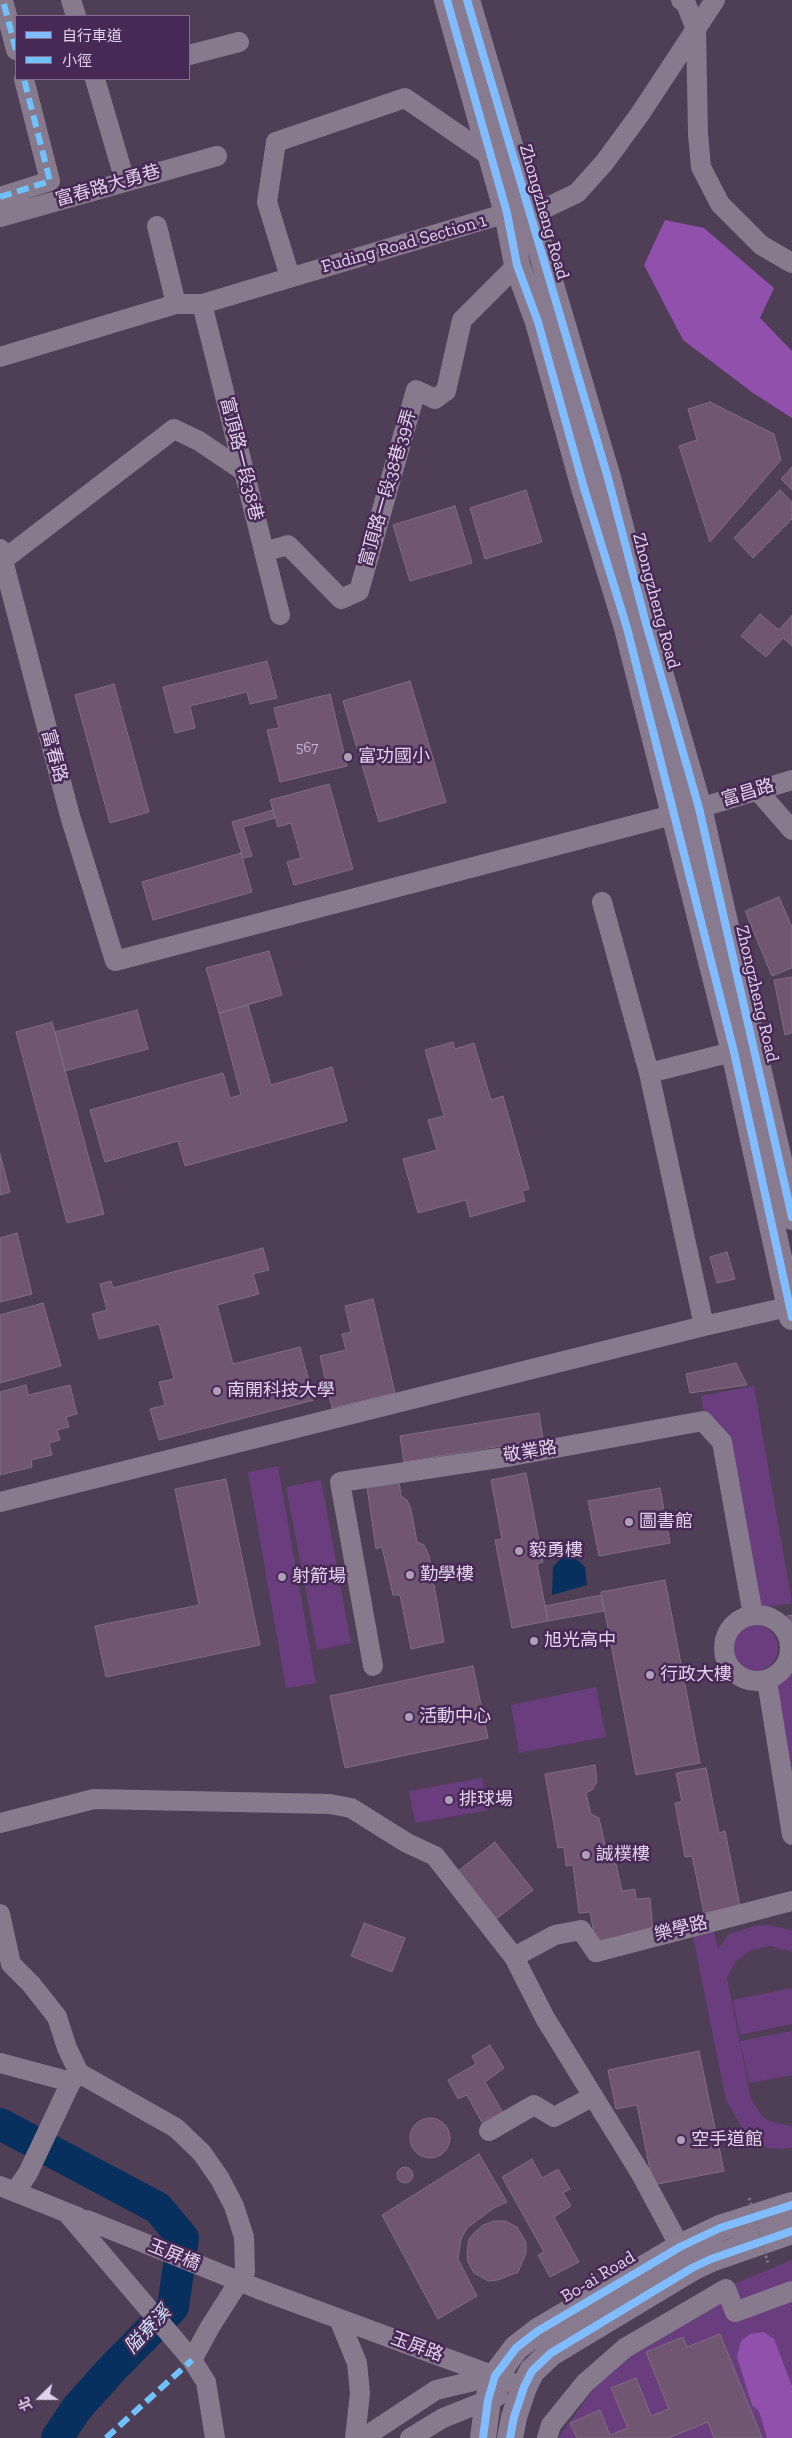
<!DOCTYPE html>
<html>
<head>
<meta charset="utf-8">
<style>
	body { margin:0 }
	#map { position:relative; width:792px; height:2438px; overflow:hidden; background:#4e3e56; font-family:"Zilla Slab","Noto Sans TC",serif }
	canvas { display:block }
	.legend { position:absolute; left:15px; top:15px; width:175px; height:65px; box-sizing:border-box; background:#462954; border:1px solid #856c91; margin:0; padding:6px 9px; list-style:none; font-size:15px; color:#e3d1ec }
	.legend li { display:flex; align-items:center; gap:10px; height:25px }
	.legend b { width:25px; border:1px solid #856c91 }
	.north { position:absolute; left:15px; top:2373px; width:50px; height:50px; -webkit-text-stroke:4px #462954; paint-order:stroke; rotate:248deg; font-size:14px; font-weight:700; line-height:20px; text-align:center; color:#e3d1ec }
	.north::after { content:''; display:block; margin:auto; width:18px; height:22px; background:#e3d1ec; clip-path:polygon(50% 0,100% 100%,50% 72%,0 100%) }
</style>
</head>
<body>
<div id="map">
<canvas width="792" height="2438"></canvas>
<ul class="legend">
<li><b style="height:6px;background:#80bcff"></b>自行車道</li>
<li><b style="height:6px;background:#70c2fc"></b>小徑</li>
</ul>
<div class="north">北</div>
</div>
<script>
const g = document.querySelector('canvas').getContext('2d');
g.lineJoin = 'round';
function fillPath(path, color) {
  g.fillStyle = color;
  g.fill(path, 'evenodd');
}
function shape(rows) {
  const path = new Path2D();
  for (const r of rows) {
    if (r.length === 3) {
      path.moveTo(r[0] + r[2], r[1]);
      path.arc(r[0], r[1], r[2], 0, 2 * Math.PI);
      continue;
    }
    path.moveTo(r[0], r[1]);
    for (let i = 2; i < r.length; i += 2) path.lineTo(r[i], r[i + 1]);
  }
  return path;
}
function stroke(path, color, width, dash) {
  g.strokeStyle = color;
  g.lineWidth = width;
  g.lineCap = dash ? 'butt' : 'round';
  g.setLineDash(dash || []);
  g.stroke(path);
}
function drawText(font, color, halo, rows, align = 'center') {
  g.font = font + ' "Zilla Slab","Noto Sans TC",serif';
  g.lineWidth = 5;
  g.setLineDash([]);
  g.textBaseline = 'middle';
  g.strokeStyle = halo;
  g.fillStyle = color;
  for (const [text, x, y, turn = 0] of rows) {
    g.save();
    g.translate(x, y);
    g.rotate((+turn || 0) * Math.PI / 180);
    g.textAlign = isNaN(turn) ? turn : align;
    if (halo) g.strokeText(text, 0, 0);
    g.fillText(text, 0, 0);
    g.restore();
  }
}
fillPath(shape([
	[754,1386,792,1603,758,1609,729,1441,703,1409,701,1396],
	[278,1466,316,1683,286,1688,248,1472],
	[321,1480,351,1643,317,1650,286,1487],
	[755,1648,23],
	[792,1669,792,1791,774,1683],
	[596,1687,606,1737,519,1753,511,1705],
	[482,1778,488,1810,415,1823,409,1791],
	[768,1925,792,1930,792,1952,770,1946,751,1950,736,1961,727,1978,751,2100,763,2117,772,2122,792,2126,792,2148,784,2149,768,2148,754,2139,742,2128,726,2100,692,1932,713,1927,718,1949,729,1934,754,1926],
	[792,1988,792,2024,740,2035,733,2000],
	[792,2031,792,2075,749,2083,740,2041],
	[792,2260,792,2438,558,2438,601,2379,707,2295]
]), '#6a3e7e');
fillPath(shape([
	[665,220,704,228,774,288,760,318,792,351,792,418,753,393,683,340,644,265],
	[764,2332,774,2339,792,2386,792,2438,767,2438,759,2411,752,2405,737,2357,741,2341,750,2334]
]), '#9050ac');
fillPath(shape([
	[568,1551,585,1567,587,1585,552,1595,553,1567]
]), '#07305f');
stroke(shape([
	[0,2124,158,2208,183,2238,173,2307,111,2370,77,2408,57,2438]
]), '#07305f', 32);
const building = shape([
	[710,402,774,434,781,460,710,542,679,446,697,440,688,409,710,402],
	[792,467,792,490,781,479,792,467],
	[526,490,542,542,485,559,470,508,526,490],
	[780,490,792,502,792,519,753,558,734,538,780,490],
	[455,506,472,563,410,581,393,525,455,506],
	[760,614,779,630,792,615,792,646,783,638,766,657,741,636,760,614],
	[267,661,277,698,250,704,247,692,190,706,195,728,175,733,163,687,267,661],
	[410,681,446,802,379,822,343,701,410,681],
	[114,684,149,812,110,823,75,695,114,684],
	[330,694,347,766,280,782,267,730,279,728,274,708,330,694],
	[329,784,353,869,294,885,287,862,301,858,291,823,278,827,270,800,329,784],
	[273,810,275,818,243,827,252,856,243,858,232,822,273,810],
	[241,853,252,892,153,920,142,882,241,853],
	[779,897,792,927,792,968,772,976,745,911,779,897],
	[269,951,282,995,219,1013,206,968,269,951],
	[792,977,792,1033,785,1035,774,980,792,977],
	[248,1005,271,1085,332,1067,347,1121,185,1166,178,1141,105,1162,90,1110,223,1073,230,1098,241,1095,219,1013,248,1005],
	[137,1010,148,1049,65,1071,55,1032,137,1010],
	[52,1022,104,1214,67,1223,16,1032,52,1022],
	[453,1042,455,1049,474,1043,491,1100,503,1096,529,1189,522,1191,525,1201,470,1217,466,1200,418,1213,403,1159,437,1150,428,1120,444,1116,425,1050,453,1042],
	[0,1154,10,1192,0,1195,0,1154],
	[17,1233,32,1294,0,1302,0,1238,17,1233],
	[263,1248,269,1270,253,1274,259,1294,217,1305,233,1364,300,1347,314,1400,159,1440,150,1409,165,1405,159,1382,174,1379,159,1324,99,1339,92,1314,107,1310,100,1284,111,1281,113,1288,263,1248],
	[727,1252,735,1279,717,1283,710,1257,727,1252],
	[373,1299,395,1393,332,1408,320,1356,346,1350,342,1334,351,1332,345,1306,373,1299],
	[43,1303,61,1366,0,1383,0,1315,43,1303],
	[736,1363,747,1385,690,1393,686,1374,736,1363],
	[26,1385,28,1395,70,1385,77,1414,66,1417,69,1427,57,1430,60,1440,49,1443,52,1455,31,1460,32,1467,0,1475,0,1392,26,1385],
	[539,1413,543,1439,404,1462,400,1436,539,1413],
	[526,1473,543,1562,537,1564,548,1621,512,1628,495,1540,502,1539,491,1480,526,1473],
	[226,1479,260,1645,106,1677,95,1626,199,1605,175,1489,226,1479],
	[399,1481,401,1496,407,1500,411,1509,417,1542,424,1545,429,1556,444,1642,411,1649,400,1595,393,1595,382,1547,376,1549,367,1487,399,1481],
	[660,1488,670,1543,599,1556,588,1501,660,1488],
	[665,1580,700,1763,636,1775,601,1592,665,1580],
	[601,1595,604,1611,548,1621,545,1606,601,1595],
	[792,1615,792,1627,789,1627,787,1616,792,1615],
	[473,1666,488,1738,345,1768,330,1696,473,1666],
	[595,1765,597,1782,592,1790,586,1793,591,1814,599,1818,609,1862,616,1864,622,1891,635,1889,636,1899,650,1898,653,1931,596,1944,590,1912,579,1913,573,1865,566,1866,564,1847,558,1848,545,1774,595,1765],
	[706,1768,719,1833,725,1831,740,1906,704,1913,692,1856,685,1857,675,1803,682,1802,676,1773,706,1768],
	[495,1842,533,1890,491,1923,453,1875,495,1842],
	[364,1923,405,1938,392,1972,351,1956,364,1923],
	[490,2045,504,2068,485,2082,505,2116,485,2128,467,2095,458,2099,448,2080,476,2064,472,2056,490,2045],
	[699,2051,724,2171,653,2185,637,2105,616,2109,608,2070,699,2051],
	[430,2138,20],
	[479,2154,507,2202,494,2208,467,2228,461,2239,458,2259,477,2296,438,2319,382,2215,479,2154],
	[532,2159,542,2178,558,2169,570,2189,563,2193,571,2206,554,2217,579,2262,550,2277,538,2255,544,2252,502,2177,532,2159],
	[405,2175,8],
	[494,2221,505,2221,517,2227,526,2242,526,2253,518,2272,498,2280,488,2281,474,2273,468,2262,467,2252,469,2239,474,2233,483,2225,494,2221],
	[720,2334,762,2438,714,2438,708,2422,668,2438,577,2438,570,2423,600,2410,610,2435,628,2428,611,2388,636,2378,651,2416,669,2409,646,2352,683,2337,687,2347,720,2334]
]);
fillPath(building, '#715672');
stroke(building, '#7f6e80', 1);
stroke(shape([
	[71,0,76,16],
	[681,0,686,4,696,29,698,134,701,167,720,204,761,245,792,263],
	[4,4,16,50],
	[189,55,239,42],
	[95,79,125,181],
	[0,197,50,181,24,79],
	[0,217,217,156],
	[157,226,176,304],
	[290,277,267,202,276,142,405,98,491,157],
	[202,304,280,615],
	[0,357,176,304,202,304,507,213,529,216,577,193,604,163,640,114,715,0],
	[0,549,70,816,115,961,699,808,792,780],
	[264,552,288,545,341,599,359,591,416,390,435,399,446,391,462,320,517,265],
	[3,560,174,429,199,441,245,472],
	[758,791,792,830],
	[602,902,649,1073,704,1326],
	[649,1073,748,1048],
	[0,1502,704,1326,792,1306],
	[757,1648,33],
	[373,1666,340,1482,512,1456,703,1421,722,1442,753,1615],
	[767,1681,792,1835],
	[0,1823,94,1799,330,1804,351,1808,407,1843,435,1856,514,1957,545,2018,641,2174,686,2258],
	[0,1914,11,1964,31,1984,57,2017,67,2048,79,2073,71,2082,28,2173,15,2192],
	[514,1957,555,1935,581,1930,596,1952,792,1901],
	[0,2063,71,2082],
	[79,2073,176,2128,202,2153,220,2179,234,2206,244,2237,245,2272,210,2327,192,2360],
	[489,2131,534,2105,554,2117,592,2097],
	[0,2186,78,2217],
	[67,2213,192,2360,206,2382,215,2438],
	[261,2290,524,2387],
	[339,2319,357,2363,360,2393,355,2438],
	[363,2438,436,2390,495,2376],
	[410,2438,443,2418,498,2396],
	[547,2438,551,2425,585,2383,625,2348,726,2289,735,2312,792,2291]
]), '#867a8c', 20);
stroke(shape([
	[447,0,507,213,517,265,538,322,584,488,627,628,734,1052,792,1317],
	[467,0,608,478,645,620,699,808,792,1217],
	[483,2438,488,2400,495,2376,516,2348,538,2331,680,2247,720,2228,792,2205],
	[510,2438,514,2417,524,2387,532,2371,551,2353,692,2268,711,2259,792,2231]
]), '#887a8f', 26);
stroke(shape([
	[749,2198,768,2263]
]), '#7e7384', 3, [2.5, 2.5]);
stroke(shape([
	[87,2220,261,2290]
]), '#867a8c', 20);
stroke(shape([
	[4,4,16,50],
	[0,197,50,181,24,79],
	[106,2438,192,2360]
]), '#70c2fc', 6, [12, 6]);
stroke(shape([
	[447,0,507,213,517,265,538,322,584,488,627,628,734,1052,792,1317],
	[467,0,608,478,645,620,699,808,792,1217],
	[483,2438,488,2400,495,2376,516,2348,538,2331,680,2247,720,2228,792,2205],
	[510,2438,514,2417,524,2387,532,2371,551,2353,692,2268,711,2259,792,2231]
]), '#80bcff', 8);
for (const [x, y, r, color] of [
	[348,757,5,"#af9eb8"],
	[217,1391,5,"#af9eb8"],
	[629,1522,5,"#af9eb8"],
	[519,1551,5,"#af9eb8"],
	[410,1575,5,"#af9eb8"],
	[282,1577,5,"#af9eb8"],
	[534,1641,5,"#af9eb8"],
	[650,1675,5,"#af9eb8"],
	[409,1717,5,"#af9eb8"],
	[449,1800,5,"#af9eb8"],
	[586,1855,5,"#af9eb8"],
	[681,2140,5,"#af9eb8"]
]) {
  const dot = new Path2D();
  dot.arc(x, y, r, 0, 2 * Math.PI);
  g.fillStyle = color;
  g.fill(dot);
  stroke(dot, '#462954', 2);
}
drawText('15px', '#c6b2ce', null, [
	["567",307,748]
]);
drawText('18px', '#e3d1ec', '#462954', [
	["富春路大勇巷",108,186,-16],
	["Zhongzheng Road",544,212,74],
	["Fuding Road Section 1",404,244,-16],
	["富頂路一段38巷",241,459,76],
	["富頂路一段38巷39弄",388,488,-74],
	["Zhongzheng Road",656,601,75],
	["富春路",54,756,75],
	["富昌路",748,793,-17],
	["Zhongzheng Road",757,994,77],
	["敬業路",530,1452,-10],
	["樂學路",681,1929,-14],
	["玉屏橋",174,2255,22],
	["Bo-ai Road",598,2277,-31],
	["玉屏路",417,2347,20]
]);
drawText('18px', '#e3d1ec', '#462954', [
	["富功國小",358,757],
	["南開科技大學",227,1391],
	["圖書館",639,1522],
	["毅勇樓",529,1551],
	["勤學樓",420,1575],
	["射箭場",292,1577],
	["旭光高中",544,1641],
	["行政大樓",660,1675],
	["活動中心",419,1717],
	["排球場",459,1800],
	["誠樸樓",596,1855],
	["空手道館",691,2140]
], 'left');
drawText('italic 19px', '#d2e5fd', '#462954', [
	["隘寮溪",148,2330,-47]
]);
</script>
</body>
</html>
